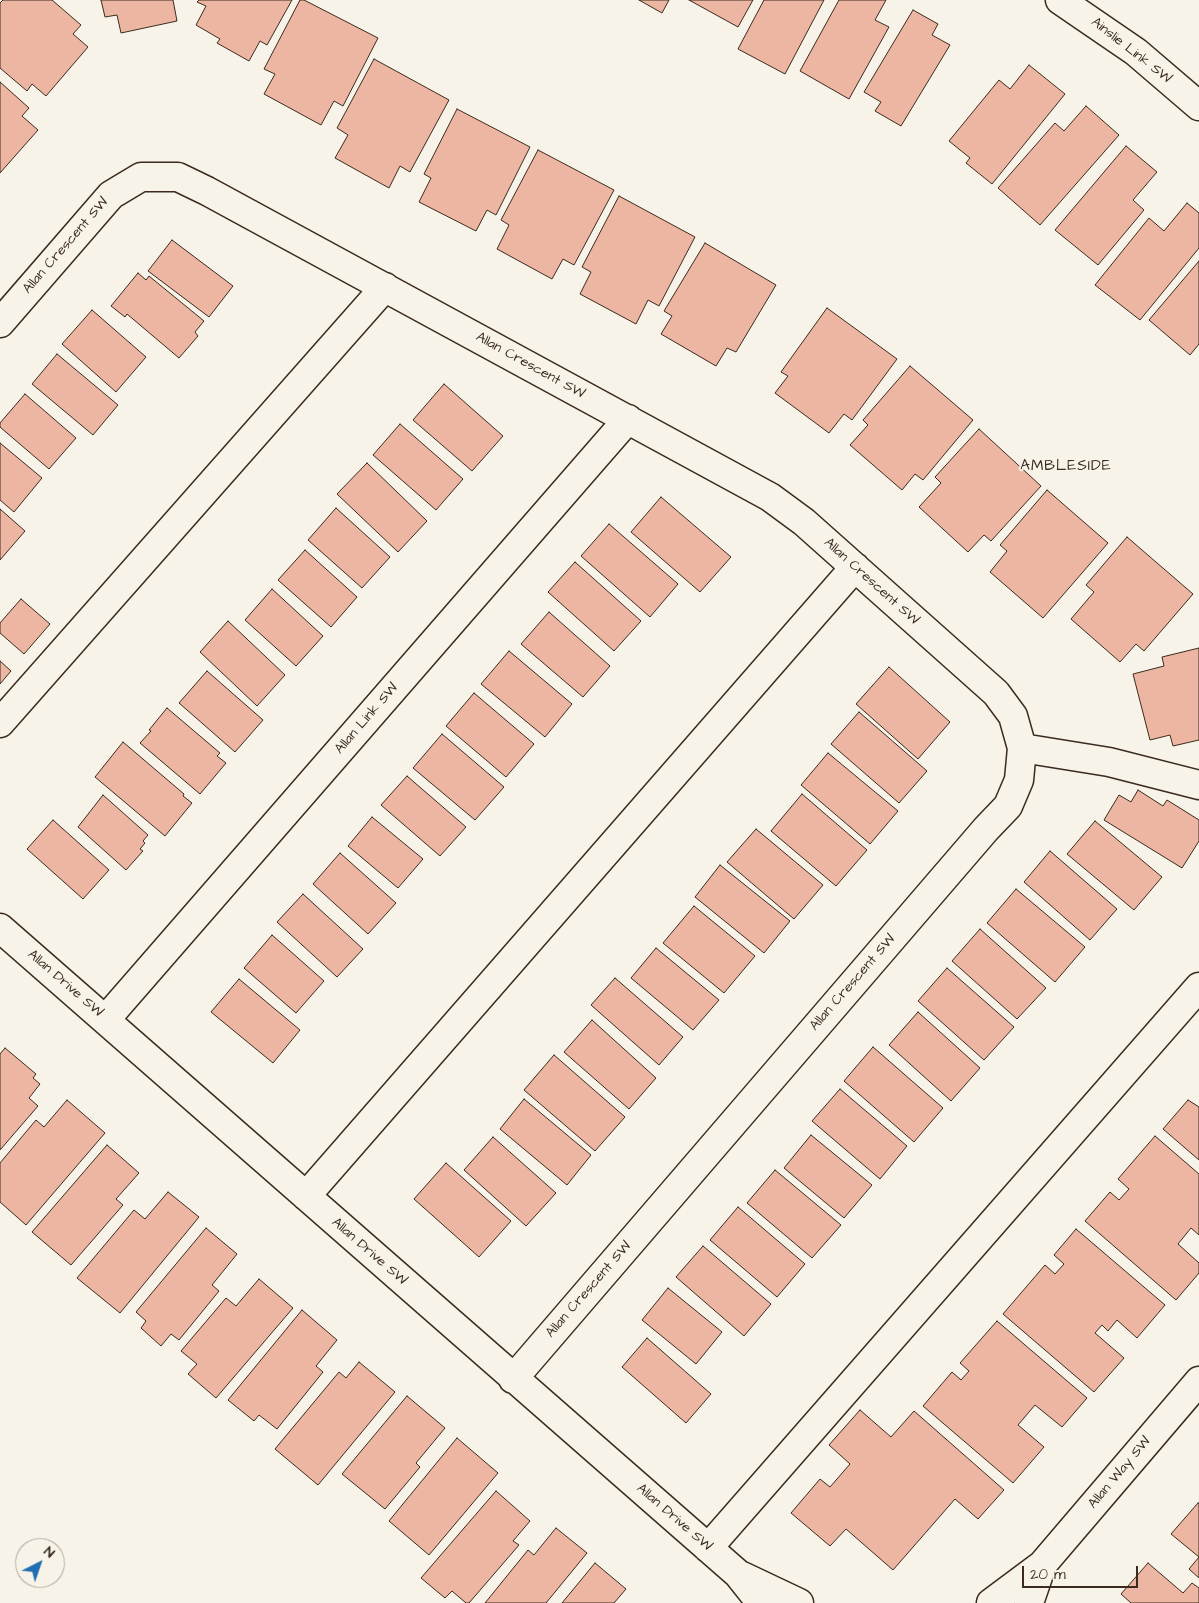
<!DOCTYPE html>
<html>
<head>
<meta charset="utf-8">
<style>
	body { margin:0 }
	#map { position:relative; width:1199px; height:1603px; overflow:hidden; background:#f7f3e8; font-family:"Architects Daughter",sans-serif }
	canvas { display:block }
	.north { position:absolute; left:15px; top:1538px; width:50px; height:50px; box-sizing:border-box; background:#f7f3e8; border:1px solid #aca397; border-radius:50%; rotate:41deg; font-size:14px; font-weight:700; line-height:20px; text-align:center; color:#3b2a1e }
	.north::after { content:''; display:block; margin:auto; width:18px; height:22px; background:#1f6fb2; clip-path:polygon(50% 0,100% 100%,50% 72%,0 100%) }
	.scale { position:absolute; left:1022px; top:1566px; width:116px; height:22px; box-sizing:border-box; border:2px solid #3b2a1e; border-top:0; padding-left:6px; font-size:15px; line-height:18px; white-space:nowrap; color:#3b2a1e; -webkit-text-stroke:4px #f7f3e8; paint-order:stroke }
</style>
</head>
<body>
<div id="map">
<canvas width="1199" height="1603"></canvas>
<div class="north">N</div>
<div class="scale">20 m</div>
</div>
<script>
const g = document.querySelector('canvas').getContext('2d');
g.lineJoin = 'round';
function fillPath(path, color) {
  g.fillStyle = color;
  g.fill(path, 'evenodd');
}
function shape(rows) {
  const path = new Path2D();
  for (const r of rows) {
    path.moveTo(r[0], r[1]);
    for (let i = 2; i < r.length; i += 2) path.lineTo(r[i], r[i + 1]);
  }
  return path;
}
function stroke(path, color, width, dash) {
  g.strokeStyle = color;
  g.lineWidth = width;
  g.lineCap = dash ? 'butt' : 'round';
  g.setLineDash(dash || []);
  g.stroke(path);
}
function drawText(font, color, halo, rows, align = 'center') {
  g.font = font + ' "Architects Daughter",sans-serif';
  g.lineWidth = 4;
  g.setLineDash([]);
  g.textBaseline = 'middle';
  g.strokeStyle = halo;
  g.fillStyle = color;
  for (const [text, x, y, turn = 0] of rows) {
    g.save();
    g.translate(x, y);
    g.rotate((+turn || 0) * Math.PI / 180);
    g.textAlign = isNaN(turn) ? turn : align;
    if (halo) g.strokeText(text, 0, 0);
    g.fillText(text, 0, 0);
    g.restore();
  }
}
const building = shape([
	[3,0,52,0,81,25,73,34,88,47,46,96,32,84,27,91,0,68,0,3,3,0],
	[101,0,173,0,177,21,121,33,117,15,105,17,101,0],
	[199,0,292,0,267,45,260,41,249,61,217,43,220,39,196,25,206,6,197,2,199,0],
	[300,0,304,0,378,38,343,106,334,101,321,125,264,94,275,74,264,69,300,0],
	[639,0,669,0,662,13,639,0],
	[689,0,753,0,738,27,689,0],
	[764,0,824,0,785,74,738,49,764,0],
	[839,0,886,0,875,20,889,27,849,99,800,71,839,0],
	[913,10,938,24,932,35,950,45,901,126,875,111,881,102,864,92,913,10],
	[374,59,449,100,410,172,400,166,389,188,335,158,348,135,337,128,374,59],
	[1029,65,1065,94,992,184,966,163,970,158,949,141,999,80,1010,89,1029,65],
	[0,82,29,108,22,116,38,130,0,173,0,82],
	[1086,106,1119,135,1040,225,998,188,1055,123,1064,131,1086,106],
	[457,109,530,147,496,215,487,210,476,231,419,202,431,178,424,174,457,109],
	[1126,146,1157,172,1133,200,1144,210,1098,265,1055,230,1126,146],
	[538,150,614,190,574,265,563,259,552,279,497,249,509,225,501,220,538,150],
	[619,196,695,237,659,306,648,300,636,324,580,294,591,272,582,267,619,196],
	[1187,203,1199,213,1199,248,1140,320,1095,285,1149,218,1164,231,1187,203],
	[172,240,233,286,209,317,148,271,172,240],
	[705,243,776,285,736,352,727,348,716,366,661,334,672,316,664,311,705,243],
	[1199,261,1199,344,1190,355,1149,320,1199,261],
	[138,273,146,280,149,276,204,321,195,332,198,336,179,358,127,314,125,317,111,306,138,273],
	[827,308,897,359,852,420,844,414,829,433,775,393,788,376,781,372,827,308],
	[92,310,146,357,116,392,62,344,92,310],
	[57,354,118,405,93,435,32,384,57,354],
	[910,366,973,420,923,480,915,474,902,490,850,445,868,425,863,420,910,366],
	[444,384,503,436,472,471,413,420,444,384],
	[25,394,76,438,49,469,0,427,0,423,25,394],
	[400,424,463,479,436,510,373,455,400,424],
	[979,429,1041,486,991,541,984,535,968,552,919,507,941,483,935,477,979,429],
	[0,443,42,478,14,512,0,500,0,443],
	[367,463,427,521,398,552,337,494,367,463],
	[1047,490,1108,543,1043,618,990,572,1007,551,1000,545,1047,490],
	[661,497,731,557,700,592,631,532,661,497],
	[336,508,390,557,362,588,308,540,336,508],
	[0,509,25,531,0,560,0,509],
	[609,524,678,584,650,617,581,556,609,524],
	[1127,537,1193,594,1144,651,1136,644,1120,662,1071,619,1094,592,1086,585,1127,537],
	[305,550,357,597,331,627,278,580,305,550],
	[575,562,641,621,614,651,548,592,575,562],
	[272,589,323,636,296,666,245,620,272,589],
	[21,599,50,624,24,654,0,633,0,623,21,599],
	[549,612,610,666,583,697,521,644,549,612],
	[228,621,285,675,257,706,200,652,228,621],
	[1199,648,1199,740,1173,746,1170,735,1150,740,1133,674,1164,666,1162,657,1199,648],
	[509,651,572,704,545,737,481,684,509,651],
	[0,661,11,671,0,684,0,661],
	[889,667,950,722,918,759,856,704,889,667],
	[207,671,263,720,235,752,179,703,207,671],
	[474,693,534,744,506,777,446,726,474,693],
	[167,708,220,753,217,756,226,763,200,794,140,743,151,731,149,730,167,708],
	[859,712,927,771,899,803,831,744,859,712],
	[442,734,504,787,475,820,413,768,442,734],
	[123,742,184,794,183,796,192,803,165,836,95,777,123,742],
	[828,753,898,811,870,844,801,785,828,753],
	[407,776,466,827,440,856,381,805,407,776],
	[1138,790,1163,806,1167,800,1199,820,1199,841,1182,868,1104,820,1119,795,1131,802,1138,790],
	[802,794,867,850,836,886,771,831,802,794],
	[103,795,148,835,143,841,145,843,140,849,143,851,126,870,78,827,103,795],
	[372,817,423,859,398,888,348,846,372,817],
	[53,820,109,870,83,899,27,849,53,820],
	[1095,821,1162,877,1134,910,1067,854,1095,821],
	[756,829,823,885,794,919,727,862,756,829],
	[1050,851,1117,909,1090,940,1024,882,1050,851],
	[340,853,396,903,368,934,313,884,340,853],
	[720,865,790,921,764,953,695,897,720,865],
	[1016,889,1085,947,1055,982,987,923,1016,889],
	[303,894,363,949,337,977,277,922,303,894],
	[694,906,755,956,724,993,663,943,694,906],
	[980,929,1046,988,1017,1019,952,961,980,929],
	[272,935,324,981,296,1013,244,968,272,935],
	[656,948,719,1000,693,1030,631,978,656,948],
	[947,968,1014,1027,984,1060,918,1001,947,968],
	[615,978,683,1037,659,1065,591,1005,615,978],
	[239,979,300,1030,273,1063,211,1012,239,979],
	[918,1012,980,1068,951,1101,889,1045,918,1012],
	[592,1020,656,1078,629,1109,564,1052,592,1020],
	[873,1047,943,1108,914,1142,844,1081,873,1047],
	[5,1048,36,1074,33,1078,40,1084,29,1098,38,1106,0,1150,0,1054,5,1048],
	[554,1055,625,1117,595,1151,524,1090,554,1055],
	[840,1089,907,1146,880,1179,812,1121,840,1089],
	[524,1099,591,1155,567,1185,500,1129,524,1099],
	[67,1100,105,1133,26,1225,0,1202,0,1163,36,1120,44,1127,67,1100],
	[1188,1100,1199,1107,1199,1160,1163,1129,1188,1100],
	[811,1135,872,1185,844,1218,784,1168,811,1135],
	[1155,1136,1199,1174,1199,1235,1191,1228,1178,1244,1199,1263,1199,1273,1176,1300,1085,1221,1110,1192,1119,1200,1129,1189,1118,1179,1155,1136],
	[493,1137,556,1193,526,1226,464,1170,493,1137],
	[107,1145,139,1173,116,1199,123,1205,71,1265,32,1232,107,1145],
	[446,1163,511,1221,479,1257,414,1199,446,1163],
	[775,1170,841,1225,812,1258,747,1203,775,1170],
	[168,1192,199,1217,120,1313,77,1278,134,1210,145,1219,168,1192],
	[738,1207,805,1264,777,1297,710,1240,738,1207],
	[206,1228,237,1254,212,1285,219,1291,179,1340,171,1334,161,1346,141,1328,146,1321,136,1312,206,1228],
	[1076,1229,1165,1305,1137,1338,1117,1320,1108,1331,1102,1325,1095,1333,1124,1358,1094,1392,1003,1314,1045,1265,1055,1274,1064,1264,1054,1255,1076,1229],
	[703,1246,771,1304,744,1336,676,1277,703,1246],
	[259,1279,293,1308,216,1398,188,1374,197,1364,181,1351,226,1298,236,1306,259,1279],
	[668,1288,722,1332,696,1364,642,1320,668,1288],
	[302,1310,337,1340,316,1366,323,1372,277,1429,259,1415,254,1421,228,1400,302,1310],
	[997,1321,1087,1398,1062,1427,1035,1405,1018,1425,1044,1447,1013,1483,923,1406,952,1372,961,1380,969,1371,960,1363,997,1321],
	[647,1338,711,1394,686,1423,622,1367,647,1338],
	[359,1362,395,1392,318,1485,275,1449,339,1372,346,1378,359,1362],
	[407,1396,445,1428,416,1463,420,1467,385,1509,342,1474,407,1396],
	[860,1410,891,1437,914,1411,1004,1490,978,1519,955,1499,893,1570,846,1529,830,1546,791,1513,820,1479,830,1487,850,1464,829,1445,860,1410],
	[457,1438,498,1473,429,1555,389,1521,457,1438],
	[496,1491,530,1521,513,1541,519,1545,469,1603,466,1603,452,1591,445,1598,421,1578,496,1491],
	[1198,1503,1199,1503,1199,1578,1189,1569,1199,1557,1171,1534,1198,1503],
	[556,1528,587,1553,546,1603,485,1603,528,1550,534,1555,556,1528],
	[595,1563,626,1589,614,1603,562,1603,595,1563],
	[1148,1563,1183,1593,1192,1583,1199,1588,1199,1603,1131,1603,1121,1594,1148,1563]
]);
fillPath(building, '#edb6a2');
stroke(building, '#3b2a1e', 1);
const minor = shape([
	[1060,0,1136,52,1199,106],
	[0,323,111,195,141,177,178,177,207,191,770,497,804,522,996,693,1013,716,1022,748,1019,780,1008,806,986,829,513,1379],
	[0,723,385,287],
	[1022,748,1109,762,1199,785],
	[0,928,738,1574,761,1603],
	[106,1019,628,419],
	[306,1196,855,567],
	[708,1548,1199,987],
	[742,1576,799,1603],
	[991,1603,1042,1565,1199,1381],
	[1029,1603,1042,1565]
]);
stroke(minor, '#3b2a1e', 31);
stroke(minor, '#f7f3e8', 28);
drawText('14px', '#3b2a1e', '#f7f3e8', [
	["Ainslie Link SW",1131,51,38],
	["Allan Crescent SW",66,246,-49],
	["Allan Crescent SW",530,366,29],
	["Allan Crescent SW",871,582,42],
	["Allan Link SW",367,719,-49],
	["Allan Crescent SW",853,983,-49],
	["Allan Drive SW",65,984,41],
	["Allan Drive SW",369,1252,41],
	["Allan Crescent SW",589,1290,-49],
	["Allan Way SW",1120,1473,-50],
	["Allan Drive SW",674,1518,41]
]);
g.letterSpacing = '1px';
drawText('15px', '#3b2a1e', '#f7f3e8', [
	["AMBLESIDE",1066,467]
]);
g.letterSpacing = '0px';
</script>
</body>
</html>
